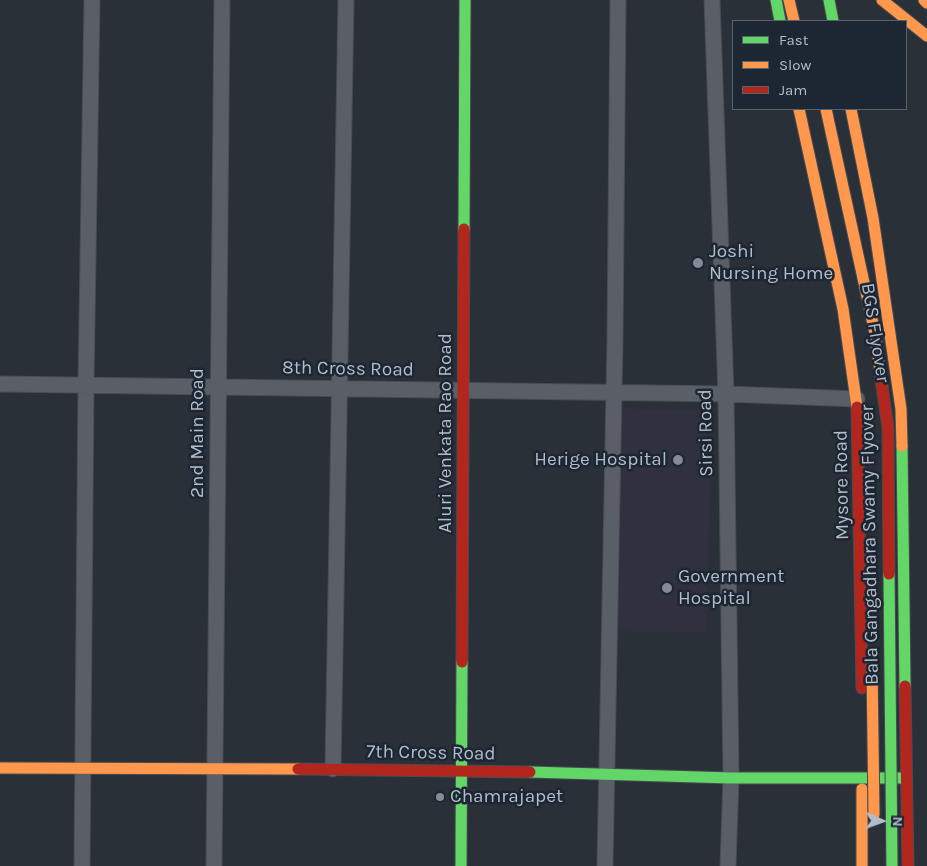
<!DOCTYPE html>
<html>
<head>
<meta charset="utf-8">
<style>
	body { margin:0 }
	#map { position:relative; width:927px; height:866px; overflow:hidden; background:#2a3038; font-family:Karla,sans-serif }
	canvas { display:block }
	.legend { position:absolute; left:732px; top:20px; width:175px; height:90px; box-sizing:border-box; background:#1d2633; border:1px solid #59626f; margin:0; padding:6px 9px; list-style:none; font-size:15px; color:#b4bcc9 }
	.legend li { display:flex; align-items:center; gap:10px; height:25px }
	.legend b { width:25px; border:1px solid #59626f }
	.north { position:absolute; left:857px; top:796px; width:50px; height:50px; -webkit-text-stroke:4px #1d2633; paint-order:stroke; rotate:92deg; font-size:14px; font-weight:700; line-height:20px; text-align:center; color:#b4bcc9 }
	.north::after { content:''; display:block; margin:auto; width:18px; height:22px; background:#b4bcc9; clip-path:polygon(50% 0,100% 100%,50% 72%,0 100%) }
</style>
</head>
<body>
<div id="map">
<canvas width="927" height="866"></canvas>
<ul class="legend">
<li><b style="height:6px;background:#63d668"></b>Fast</li>
<li><b style="height:6px;background:#ff974d"></b>Slow</li>
<li><b style="height:6px;background:#b3261e"></b>Jam</li>
</ul>
<div class="north">N</div>
</div>
<script>
const g = document.querySelector('canvas').getContext('2d');
g.lineJoin = 'round';
function fillPath(path, color) {
  g.fillStyle = color;
  g.fill(path, 'evenodd');
}
function shape(rows) {
  const path = new Path2D();
  for (const r of rows) {
    path.moveTo(r[0], r[1]);
    for (let i = 2; i < r.length; i += 2) path.lineTo(r[i], r[i + 1]);
  }
  return path;
}
function stroke(path, color, width, dash) {
  g.strokeStyle = color;
  g.lineWidth = width;
  g.lineCap = dash ? 'butt' : 'round';
  g.setLineDash(dash || []);
  g.stroke(path);
}
function drawText(font, color, halo, rows, align = 'center') {
  g.font = font + ' Karla,sans-serif';
  g.lineWidth = 5;
  g.setLineDash([]);
  g.textBaseline = 'middle';
  g.strokeStyle = halo;
  g.fillStyle = color;
  for (const [text, x, y, turn = 0] of rows) {
    g.save();
    g.translate(x, y);
    g.rotate((+turn || 0) * Math.PI / 180);
    g.textAlign = isNaN(turn) ? turn : align;
    if (halo) g.strokeText(text, 0, 0);
    g.fillText(text, 0, 0);
    g.restore();
  }
}
fillPath(shape([
	[617,408,712,411,706,633,611,631]
]), '#31303e');
const street = shape([
	[712,0,726,394,731,778,728,866],
	[0,384,726,394,857,399],
	[333,769,346,0],
	[82,866,86,385,92,0],
	[214,866,222,0],
	[605,866,615,339,618,0]
]);
const fast = shape([
	[776,0,780,21],
	[829,0,833,21],
	[464,229,465,0],
	[902,446,905,686],
	[530,772,731,778,905,778],
	[461,866,462,662]
]);
const slow = shape([
	[789,0,794,21],
	[882,0,927,36],
	[924,0,927,3],
	[799,109,843,309,857,407],
	[851,109,873,218,901,409,902,446],
	[0,768,298,769],
	[862,789,862,866]
]);
const jam = shape([
	[857,407,862,688],
	[462,662,464,229],
	[905,686,908,866],
	[298,769,530,772]
]);
stroke(street, '#484c53', 17);
stroke(fast, '#484c53', 13);
stroke(slow, '#484c53', 13);
stroke(jam, '#484c53', 13);
stroke(street, '#5a5e66', 15);
stroke(fast, '#63d668', 11);
stroke(slow, '#ff974d', 11);
stroke(jam, '#b3261e', 11);
const fastBridge = shape([
	[889,574,892,866]
]);
const slowBridge = shape([
	[826,109,875,333,881,379],
	[872,667,874,815]
]);
const jamBridge = shape([
	[881,379,888,428,889,574]
]);
stroke(fastBridge, '#474c53', 13, []);
stroke(slowBridge, '#474c53', 13, []);
stroke(jamBridge, '#474c53', 13, []);
stroke(fastBridge, '#63d668', 11);
stroke(slowBridge, '#ff974d', 11);
stroke(jamBridge, '#b3261e', 11);
for (const [x, y, r, color] of [
	[698,263,6,"#848b96"],
	[678,460,6,"#848b96"],
	[667,588,6,"#848b96"],
	[440,797,5,"#848b96"]
]) {
  const dot = new Path2D();
  dot.arc(x, y, r, 0, 2 * Math.PI);
  g.fillStyle = color;
  g.fill(dot);
  stroke(dot, '#1d2633', 2);
}
drawText('19px', '#b4bcc9', '#1d2633', [
	["Joshi",709,252],
	["Nursing Home",709,274],
	["Herige Hospital",667,460,"right"],
	["Government",678,577],
	["Hospital",678,599],
	["Chamrajapet",450,797]
], 'left');
drawText('19px', '#b4bcc9', '#1d2633', [
	["BGS Flyover",875,333,81],
	["8th Cross Road",348,369,1],
	["2nd Main Road",198,433,-90],
	["Aluri Venkata Rao Road",446,433,-90],
	["Sirsi Road",706,433,-91],
	["Mysore Road",842,485,-91],
	["Bala Gangadhara Swamy Flyover",870,545,-91],
	["7th Cross Road",431,753,1]
]);
</script>
</body>
</html>
